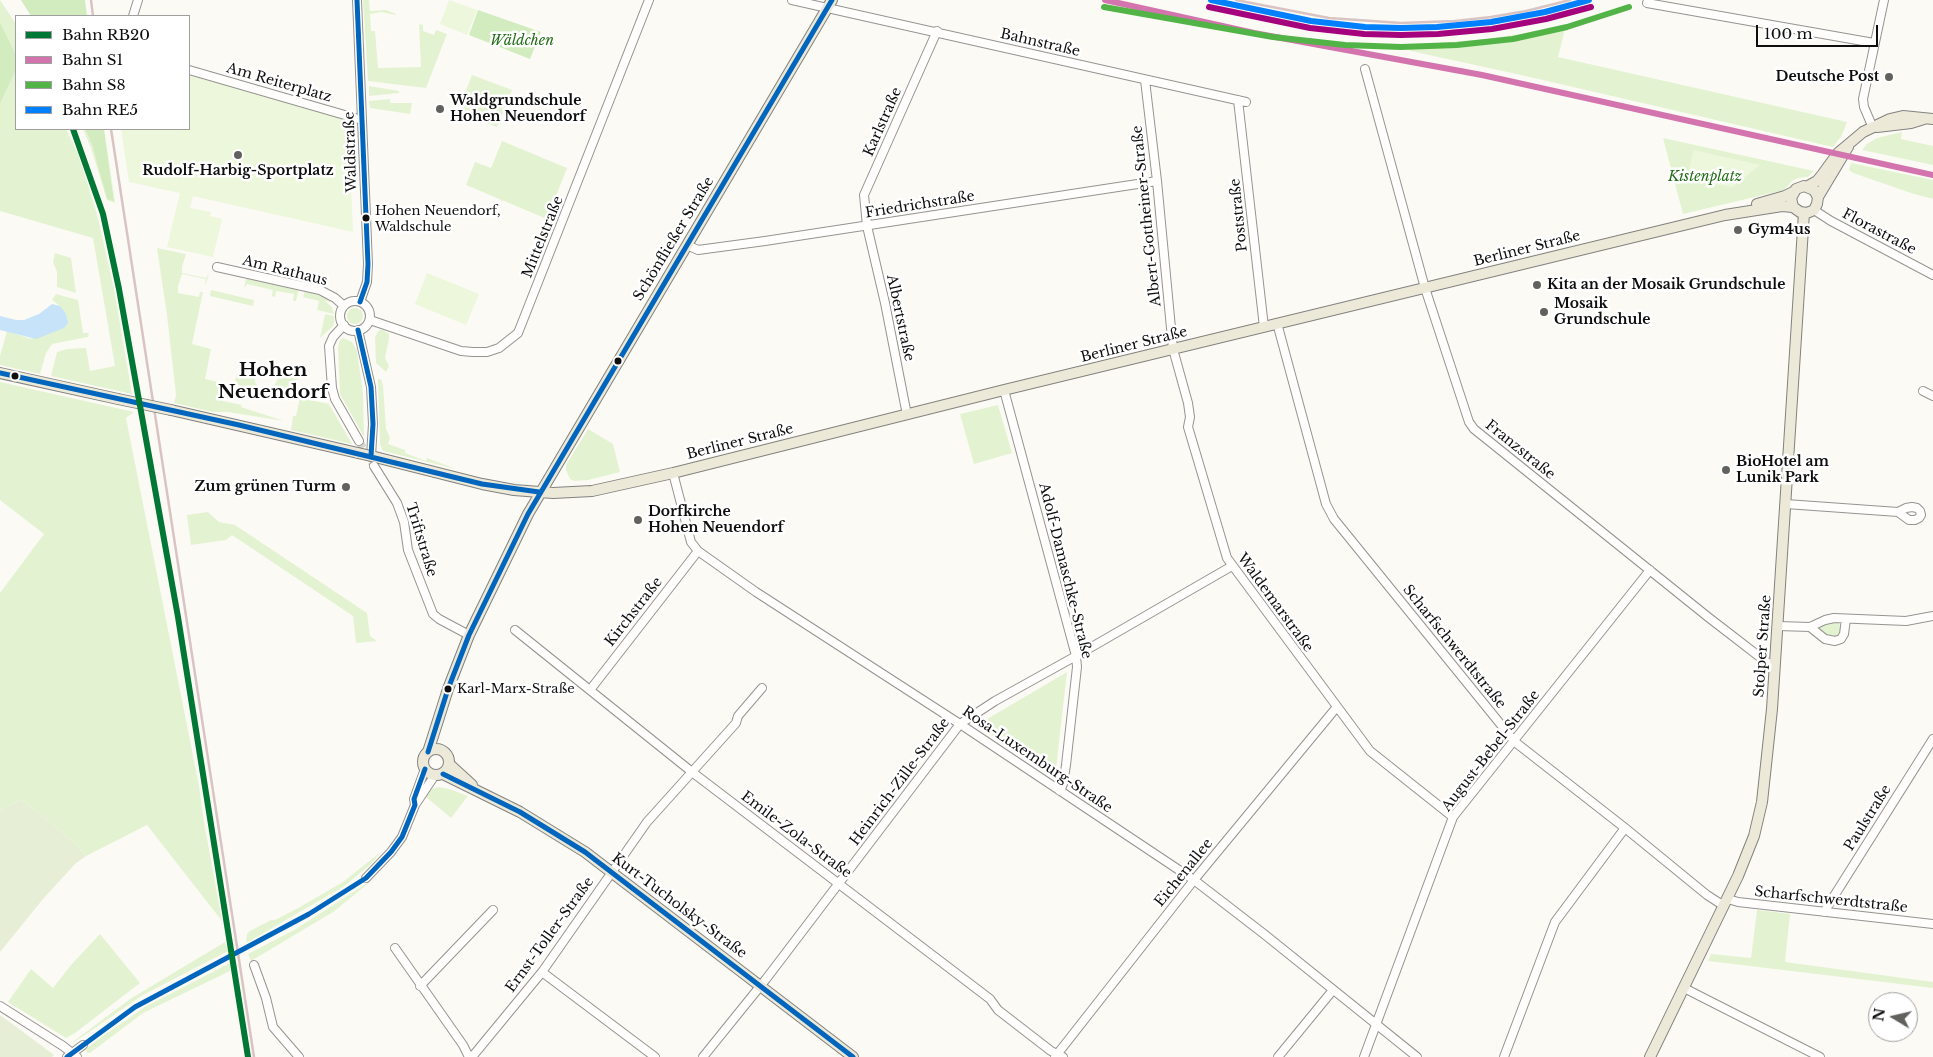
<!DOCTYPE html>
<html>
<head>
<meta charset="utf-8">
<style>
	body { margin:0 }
	#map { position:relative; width:1933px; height:1057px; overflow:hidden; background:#fcfaf4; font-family:"Libre Baskerville",serif }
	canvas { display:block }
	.legend { position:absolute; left:15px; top:15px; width:175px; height:115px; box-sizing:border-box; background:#fff; border:1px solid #9f9f9f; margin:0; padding:6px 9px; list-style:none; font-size:15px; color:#0e0e0e }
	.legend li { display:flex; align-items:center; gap:10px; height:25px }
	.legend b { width:25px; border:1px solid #9f9f9f }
	.north { position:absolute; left:1868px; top:992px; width:50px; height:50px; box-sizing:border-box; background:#fff; border:1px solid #9f9f9f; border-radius:50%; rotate:279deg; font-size:14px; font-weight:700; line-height:20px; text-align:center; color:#0e0e0e }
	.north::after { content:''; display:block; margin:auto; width:18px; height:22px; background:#61615e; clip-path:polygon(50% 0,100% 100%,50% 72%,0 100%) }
	.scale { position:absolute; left:1756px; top:25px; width:122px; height:22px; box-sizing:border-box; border:2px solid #0e0e0e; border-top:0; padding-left:6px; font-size:15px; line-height:18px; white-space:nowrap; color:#0e0e0e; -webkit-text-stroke:4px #fff; paint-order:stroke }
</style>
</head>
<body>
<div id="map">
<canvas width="1933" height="1057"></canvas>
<ul class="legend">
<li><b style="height:6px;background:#007734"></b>Bahn RB20</li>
<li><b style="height:6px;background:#d474ae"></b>Bahn S1</li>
<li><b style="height:6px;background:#52b447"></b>Bahn S8</li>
<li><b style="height:6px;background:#0080ff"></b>Bahn RE5</li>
</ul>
<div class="north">N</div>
<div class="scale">100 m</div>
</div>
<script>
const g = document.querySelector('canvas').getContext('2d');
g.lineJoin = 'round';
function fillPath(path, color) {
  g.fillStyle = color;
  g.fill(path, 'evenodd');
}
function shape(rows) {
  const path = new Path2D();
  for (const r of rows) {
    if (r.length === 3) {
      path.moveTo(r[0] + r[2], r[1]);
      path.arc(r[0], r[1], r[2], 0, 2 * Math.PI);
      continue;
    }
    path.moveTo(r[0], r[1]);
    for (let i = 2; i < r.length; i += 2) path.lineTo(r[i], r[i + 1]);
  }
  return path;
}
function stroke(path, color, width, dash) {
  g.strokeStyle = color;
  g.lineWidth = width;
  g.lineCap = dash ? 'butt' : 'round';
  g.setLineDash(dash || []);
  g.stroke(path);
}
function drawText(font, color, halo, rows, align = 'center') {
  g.font = font + ' "Libre Baskerville",serif';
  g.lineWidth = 5;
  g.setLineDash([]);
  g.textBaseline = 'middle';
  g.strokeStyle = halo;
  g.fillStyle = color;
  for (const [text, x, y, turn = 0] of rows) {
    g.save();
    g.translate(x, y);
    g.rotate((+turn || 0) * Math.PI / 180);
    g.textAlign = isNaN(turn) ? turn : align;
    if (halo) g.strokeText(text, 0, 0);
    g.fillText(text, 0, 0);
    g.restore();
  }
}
fillPath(shape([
	[0,0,16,24,16,55,0,22],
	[363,0,369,0,370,11,386,10,396,14,396,15,381,12,370,14,371,31,375,31,378,68,421,67,419,24,423,25,423,31,434,35,436,30,447,34,426,88,368,81],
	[1566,25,1558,57,1847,122,1842,135,1833,147,1521,75,1411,51,1407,48,1411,45,1489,39,1555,28],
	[16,70,16,129,66,129,78,154,97,214,114,289,132,394,51,376,57,352,67,349,86,348,90,371,115,366,93,238,0,211,0,104],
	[472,75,512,90,497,127,458,112],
	[369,86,399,91,399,93,369,96],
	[390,99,390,103,412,103,410,114,370,108,369,101],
	[83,129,85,129,93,147,114,201,105,129,115,203,107,200,91,148],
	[1902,132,1901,139,1933,146,1933,165,1862,150,1867,144,1877,138],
	[1663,138,1814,171,1808,177,1798,178,1792,181,1784,190,1683,214],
	[502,141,567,168,547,219,466,185,475,162,491,168],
	[1851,163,1933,180,1933,199,1914,194,1853,173,1849,170],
	[157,248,186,254,182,267,182,273,206,278,209,273,206,284,205,285,206,279,182,274,178,286,178,293,199,297,200,292,203,292,192,344,211,349,205,379,227,384,223,401,242,405,241,407,284,421,228,412,213,412,174,403,176,395,167,315],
	[55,253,71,258,76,293,57,287,57,272,53,262],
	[248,278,299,289,296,301,293,301,294,294,276,291,275,297,272,296,273,290,247,284,244,289,246,279],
	[211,290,254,300,253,306,210,296],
	[305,291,322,296,332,302,325,301,332,307,334,314,317,310,319,301,303,297],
	[56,294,78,300,83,333,89,333,88,337,52,344,46,353,40,374,0,365,0,356,7,331,31,339,60,306,52,300],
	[355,316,8],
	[325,314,334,316,334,324,332,327,320,338],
	[379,330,383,330,389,334,389,339,385,358,389,366,386,372,376,363,375,337],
	[343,338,352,342,357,351,363,394,364,437,340,394,338,347,340,340],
	[284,369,295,373,299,378,297,381,290,385,285,393,280,394,275,392,274,386,279,377,280,370],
	[250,371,255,372,255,382,260,390,259,395,254,398,248,397,244,387,238,385,235,381,237,375,246,375],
	[378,379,381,379,383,385,386,429,390,438,388,444,405,450,405,453,426,461,427,458,456,469,383,451,380,444],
	[0,382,134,412,126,418,199,786,204,822,222,921,147,825,86,856,74,842,21,799,0,811,0,593,44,534,0,500],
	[300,398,329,404,352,444,291,430,293,416,296,416],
	[998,405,1012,453,974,464,960,414],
	[588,429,613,444,620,472,588,480,574,481,570,479,566,470,566,465],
	[208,512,219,522,235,525,367,613,370,636,377,641,356,643,353,616,232,535,226,540,191,545,187,515],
	[1833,622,1839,623,1841,628,1839,637,1835,638,1828,637,1820,631,1820,627],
	[1067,672,1055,777,1048,772,1050,767,1040,760,1037,765,977,725],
	[438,787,449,789,468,796,451,818,426,797,432,789],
	[382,851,370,865,343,887,246,943,247,934,250,931,271,920,275,920,300,907,343,882],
	[375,878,333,912,251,961,248,954,296,929],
	[1757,910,1790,914,1785,962,1933,982,1933,988,1708,961,1711,954,1751,958],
	[100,934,140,983,75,1033,66,1038,8,1002,31,969,53,988,71,965],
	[225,942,228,951,143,995,73,1043,74,1041,130,999],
	[230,963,230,971,143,1013,90,1053,87,1053,86,1049,100,1038,145,1007]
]), '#e3f3d1');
fillPath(shape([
	[21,0,85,0,87,16,31,16],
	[478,10,541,32,530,59,469,35],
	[0,22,16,55,16,70,0,104],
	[85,129,104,129,114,201,107,199,93,147]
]), '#d2ecbf');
fillPath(shape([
	[21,799,74,842,86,856,75,864,43,899,0,952,0,811],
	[0,1015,11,1023,54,1055,52,1057,0,1057]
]), '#e7eed6');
fillPath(shape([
	[449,0,477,10,467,35,440,24],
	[189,71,348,117,353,232,193,196,190,208,211,212,210,216,222,219,213,257,167,247,180,193,129,182,121,129,189,129],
	[1693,150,1760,165,1733,187,1696,181,1689,172],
	[427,273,479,294,466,325,415,304]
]), '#edf7dc');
fillPath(shape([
	[52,304,60,306,66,314,68,323,64,328,36,339,0,330,0,316,16,320,24,320,39,314]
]), '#c6e3f9');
stroke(shape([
	[359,441,374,466]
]), '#d8d7d2', 8, [8, 4]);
const minor = shape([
	[357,0,368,264,367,282,360,302],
	[792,0,1246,102],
	[1647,3,1874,43],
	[133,16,138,0],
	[1365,69,1425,288,1469,422,1474,429,1708,617,1765,661,1775,667],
	[189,70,362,120],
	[1145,80,1157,181,1173,349,1188,403,1190,417,1188,427,1227,558,1370,751,1453,817],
	[1238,100,1264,327],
	[1873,128,1864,107,1863,99,1884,0],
	[1814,210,1831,221,1933,275],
	[687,245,698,250,765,241,1157,181],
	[217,267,320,290,335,298,344,306],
	[355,316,15],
	[370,320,461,351,473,352,487,352,499,348,518,333,649,0],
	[1277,323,1326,504,1334,519,1515,742,1625,828,1707,895,1724,906],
	[344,325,333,337,329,346,332,388,335,399,359,441],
	[358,330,371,387,373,424,371,456],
	[1004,390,1076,656,1077,667,1066,765,1063,784,1060,791],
	[1923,391,1933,396],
	[907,415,885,303,867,226,864,195,937,31],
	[374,466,397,503,404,522,408,550,433,614,439,619,469,635],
	[673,473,691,542,698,551,756,592,960,724,1194,880,1264,934,1417,1057],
	[1786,504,1898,512,1909,520,1915,520,1919,518,1921,515,1920,511,1917,508,1912,507,1906,508,1898,512],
	[1778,626,1810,627,1825,620,1834,618,1906,621,1933,616],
	[1810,627,1825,639,1835,641,1841,639,1844,634,1846,619],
	[515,630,692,772,990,999,998,1010,1051,1051,1063,1057],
	[590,690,698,551],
	[415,805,414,799,425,769],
	[366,878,391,852,402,837,415,805,435,775],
	[1728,899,1738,902,1933,924],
	[1824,912,1933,739],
	[395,948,463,1045,469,1057],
	[254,965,266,998,273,1027,299,1057],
	[542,972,655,1057],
	[420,986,493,910],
	[1684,988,1820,1057],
	[0,1006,63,1046,77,1057],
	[67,1057,83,1045],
	[472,1057,542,972,647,822,736,723,738,716,762,688],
	[703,1057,766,979,960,724,995,701,1076,656,1232,566],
	[1055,1057,1194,880,1336,708],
	[1278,1057,1333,990],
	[1364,1057,1453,817,1650,570],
	[1504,1057,1555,922,1625,828]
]);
const major = shape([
	[1877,127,1911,123,1924,119],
	[1808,186,1817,181,1822,175,1838,153,1863,132,1890,119,1903,116,1933,119],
	[1818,197,1848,147],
	[1757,204,1785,196,1793,192],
	[0,373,118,399],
	[171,410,358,453],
	[371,456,482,484,514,490,553,493,592,491,673,473,1004,390,1725,215,1782,206,1793,207,1800,212,1807,213,1814,210,1817,204,1818,197,1814,190,1804,186,1796,189,1791,198,1793,207],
	[436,762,13],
	[428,752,448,689,469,635,528,514,832,0],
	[449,764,472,785],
	[443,774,520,812,585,852,853,1057],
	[1650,1057,1738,876,1754,836,1762,802,1772,709,1804,213]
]);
stroke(minor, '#959492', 10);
stroke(major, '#82827f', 12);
stroke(minor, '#fffefd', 8);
stroke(major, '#ede9d9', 10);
stroke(shape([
	[91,0,93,16],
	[1236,0,1329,18,1401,23,1455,21,1491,17,1526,11,1570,0],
	[111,129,254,1057]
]), '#d9c4c3', 2.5);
const majorBridge = shape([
	[118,399,171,410],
	[358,453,371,456]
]);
stroke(majorBridge, '#82827f', 12, []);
stroke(majorBridge, '#ede9d9', 10);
stroke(shape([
	[357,0,368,264,367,282,360,302],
	[358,330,371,387,373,424,371,456],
	[0,373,239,425,482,484,539,492],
	[428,752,448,689,469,635,528,514,832,0],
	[443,774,520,812,585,852,853,1057],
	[67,1057,135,1007,309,914,366,878,391,852,402,837,415,805,414,799,425,769]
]), '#0065bd', 5);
stroke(shape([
	[73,129,103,214,119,289,178,617,248,1057]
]), '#007734', 6);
stroke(shape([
	[1105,0,1254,33,1482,75,1933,175]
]), '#d474ae', 6);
stroke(shape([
	[1104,7,1273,37,1345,45,1401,47,1457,45,1513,39,1567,27,1629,7]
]), '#52b447', 6);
stroke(shape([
	[1211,0,1311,21,1365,27,1401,28,1437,27,1491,22,1545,12,1589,0]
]), '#0080ff', 6);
stroke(shape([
	[1209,7,1310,28,1364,34,1401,35,1438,34,1492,29,1546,19,1591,7]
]), '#a5027d', 6);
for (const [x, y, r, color] of [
	[1889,77,5,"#61615e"],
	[440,109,5,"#61615e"],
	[238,155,5,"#61615e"],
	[366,218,4.5,"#0e0e0e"],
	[1738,230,5,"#61615e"],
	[1537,285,5,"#61615e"],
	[1544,312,5,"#61615e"],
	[618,361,4.5,"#0e0e0e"],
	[15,376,4.5,"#0e0e0e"],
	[1726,470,5,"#61615e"],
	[346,487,5,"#61615e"],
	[638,520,5,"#61615e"],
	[448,689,4.5,"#0e0e0e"]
]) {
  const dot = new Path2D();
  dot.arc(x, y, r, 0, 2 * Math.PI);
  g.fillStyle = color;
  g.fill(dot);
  stroke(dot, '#fff', 2);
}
drawText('13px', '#0e0e0e', '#fff', [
	["Hohen Neuendorf,",375,211],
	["Waldschule",375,227],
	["Karl-Marx-Straße",457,689]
], 'left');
drawText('italic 14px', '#246d18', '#fff', [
	["Wäldchen",522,41],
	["Kistenplatz",1705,177]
]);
drawText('14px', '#0e0e0e', '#fff', [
	["Bahnstraße",1040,43,13],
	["Am Reiterplatz",279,83,16],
	["Karlstraße",883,122,-66],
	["Waldstraße",351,152,-92],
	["Friedrichstraße",920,205,-9],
	["Poststraße",1239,215,-96],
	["Albert-Gottheiner-Straße",1147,216,-96],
	["Florastraße",1879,232,28],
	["Mittelstraße",543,237,-68],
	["Schönfließer Straße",674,239,-59],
	["Berliner Straße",1527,249,-14],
	["Am Rathaus",285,271,14],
	["Albertstraße",900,318,78],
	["Berliner Straße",1134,345,-14],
	["Berliner Straße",740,442,-14],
	["Franzstraße",1520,450,39],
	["Triftstraße",421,540,73],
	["Adolf-Damaschke-Straße",1065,571,76],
	["Waldemarstraße",1275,603,54],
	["Kirchstraße",634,612,-52],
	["Stolper Straße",1763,646,-86],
	["Scharfschwerdtstraße",1454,647,51],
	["August-Bebel-Straße",1491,751,-52],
	["Rosa-Luxemburg-Straße",1037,760,34],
	["Heinrich-Zille-Straße",900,782,-53],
	["Paulstraße",1868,818,-58],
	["Emile-Zola-Straße",796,835,37],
	["Eichenallee",1184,873,-51],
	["Scharfschwerdtstraße",1831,900,6],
	["Kurt-Tucholsky-Straße",679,906,37],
	["Ernst-Toller-Straße",550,935,-54]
]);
drawText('bold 14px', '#0e0e0e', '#fff', [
	["Deutsche Post",1879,77,"right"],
	["Waldgrundschule",450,101],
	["Hohen Neuendorf",450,117],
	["Rudolf-Harbig-Sportplatz",238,171,"center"],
	["Gym4us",1748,230],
	["Kita an der Mosaik Grundschule",1547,285],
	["Mosaik",1554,304],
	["Grundschule",1554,320],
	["BioHotel am",1736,462],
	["Lunik Park",1736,478],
	["Zum grünen Turm",336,487,"right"],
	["Dorfkirche",648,512],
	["Hohen Neuendorf",648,528]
], 'left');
drawText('bold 19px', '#0e0e0e', '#fff', [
	["Hohen",273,371],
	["Neuendorf",273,393]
]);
</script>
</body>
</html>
